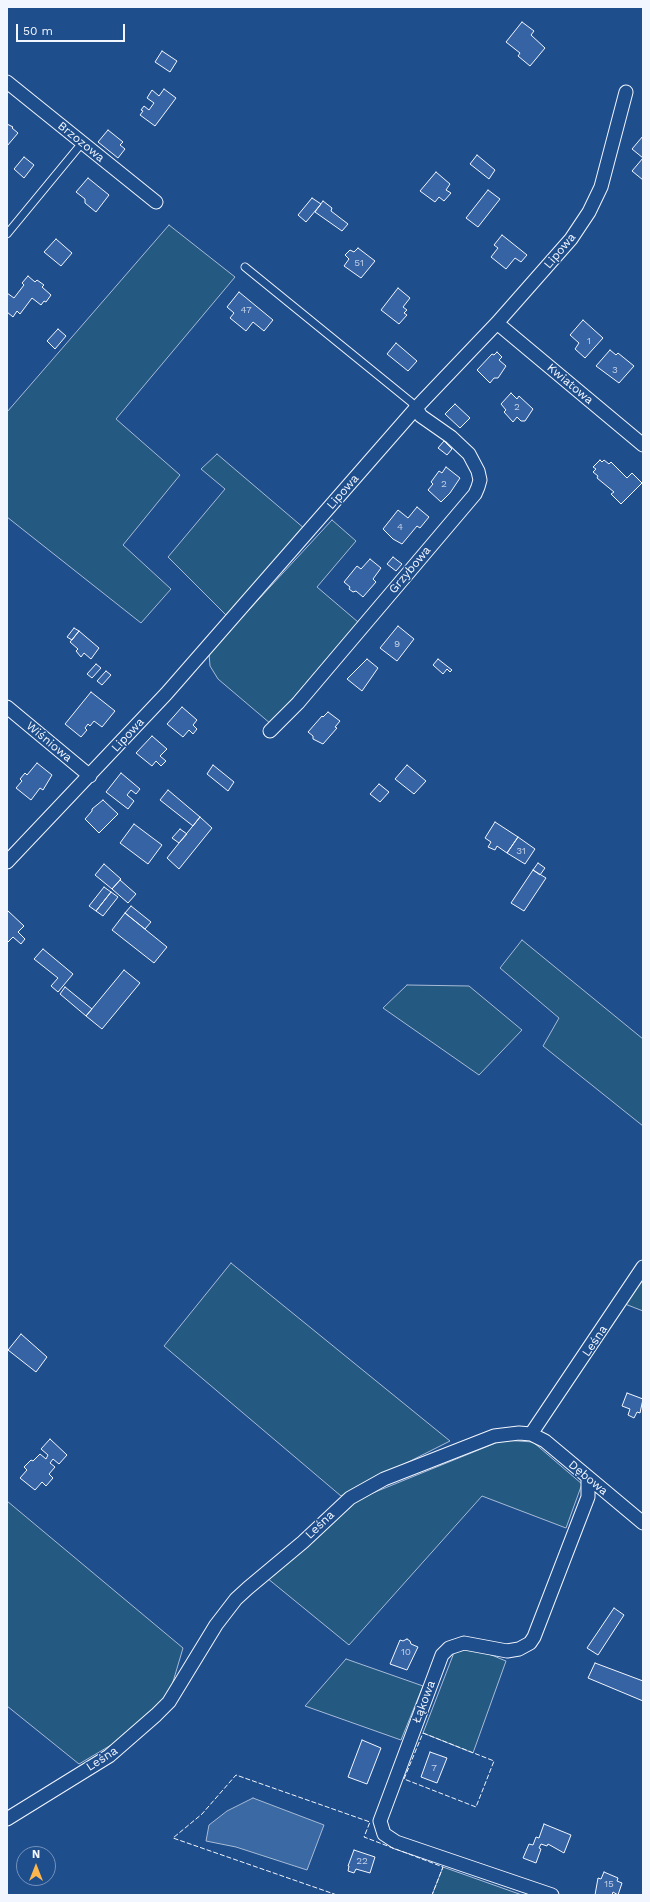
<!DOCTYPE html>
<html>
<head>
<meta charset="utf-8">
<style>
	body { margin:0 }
	#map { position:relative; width:650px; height:1902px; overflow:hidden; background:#1f4e8c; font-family:"Work Sans",sans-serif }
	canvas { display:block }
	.frame { position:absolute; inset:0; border:8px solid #f2f6ff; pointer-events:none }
	.north { position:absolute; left:16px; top:1846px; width:40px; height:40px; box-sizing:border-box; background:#1f4e8c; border:1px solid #7391ba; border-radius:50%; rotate:0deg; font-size:11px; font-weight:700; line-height:16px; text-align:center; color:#f2f6ff }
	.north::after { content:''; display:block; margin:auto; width:14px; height:18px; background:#ffb74d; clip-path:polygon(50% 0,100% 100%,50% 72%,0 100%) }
	.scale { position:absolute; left:16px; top:24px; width:109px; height:18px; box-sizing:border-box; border:2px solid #f2f6ff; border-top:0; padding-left:5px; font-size:12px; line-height:14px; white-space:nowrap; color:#f2f6ff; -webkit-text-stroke:3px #1f4e8c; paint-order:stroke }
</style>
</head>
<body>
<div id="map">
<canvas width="650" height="1902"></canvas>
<div class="frame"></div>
<div class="north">N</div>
<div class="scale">50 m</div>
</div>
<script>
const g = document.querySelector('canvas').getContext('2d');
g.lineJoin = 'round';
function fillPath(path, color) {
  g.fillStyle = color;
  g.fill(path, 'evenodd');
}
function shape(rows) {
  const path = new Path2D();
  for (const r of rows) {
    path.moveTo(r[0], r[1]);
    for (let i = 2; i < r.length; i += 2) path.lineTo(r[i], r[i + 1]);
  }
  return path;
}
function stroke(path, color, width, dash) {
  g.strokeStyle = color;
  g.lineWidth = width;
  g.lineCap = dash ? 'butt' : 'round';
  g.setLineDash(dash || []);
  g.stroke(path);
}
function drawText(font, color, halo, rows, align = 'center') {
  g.font = font + ' "Work Sans",sans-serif';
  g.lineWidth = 3;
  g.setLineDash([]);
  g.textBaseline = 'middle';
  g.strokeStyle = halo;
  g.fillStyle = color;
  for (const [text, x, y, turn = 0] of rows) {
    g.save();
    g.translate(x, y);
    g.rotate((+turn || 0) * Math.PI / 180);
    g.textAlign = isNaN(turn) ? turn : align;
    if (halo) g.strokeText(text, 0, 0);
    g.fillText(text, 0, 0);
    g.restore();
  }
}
const green = shape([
	[169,225,235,277,116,419,180,475,123,545,171,589,141,623,7,517,7,412,169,225],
	[217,454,305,529,227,616,168,557,225,489,201,469,217,454],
	[332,520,356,541,317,587,358,622,271,724,218,679,210,666,209,653,332,520],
	[522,940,643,1039,643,1126,543,1046,559,1018,500,968,522,940],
	[407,985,469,986,522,1030,479,1075,383,1008,407,985],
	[231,1263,450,1441,341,1496,164,1346,231,1263],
	[643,1275,643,1311,625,1304,643,1275],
	[503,1440,533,1442,582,1484,566,1528,482,1496,349,1645,267,1578,353,1501,503,1440],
	[7,1501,183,1648,170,1692,128,1735,79,1764,7,1706,7,1501],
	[472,1647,506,1661,473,1753,423,1733,455,1650,472,1647],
	[346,1659,423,1686,401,1740,305,1706,346,1659],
	[443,1867,522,1895,432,1895,443,1867]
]);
fillPath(green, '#245a82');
stroke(green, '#a8bbd7', 1);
const water = shape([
	[253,1798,324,1825,307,1870,236,1847,206,1841,209,1825,227,1811,253,1798]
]);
fillPath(water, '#3b69a3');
stroke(water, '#a8bbd7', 1);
const building = shape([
	[522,22,534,31,531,35,545,48,530,66,518,56,520,53,506,42,522,22],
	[162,51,177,61,170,72,155,62,162,51],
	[164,89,176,98,155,126,140,115,143,111,141,110,144,106,149,110,154,103,147,98,152,90,159,96,164,89],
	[7,124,13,127,12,128,18,133,7,146,7,124],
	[108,130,123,142,120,145,125,149,118,158,98,142,108,130],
	[643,136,643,158,632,149,643,136],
	[477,155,495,170,489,179,470,164,477,155],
	[24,157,34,165,24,178,14,169,24,157],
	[643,158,643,180,632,171,643,158],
	[436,172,450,184,446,190,451,193,444,201,439,197,435,202,420,191,436,172],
	[88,178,109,195,96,212,85,203,85,199,76,192,88,178],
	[488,190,500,199,478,227,466,218,488,190],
	[312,198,321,204,306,222,298,215,312,198],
	[323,201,332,208,331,211,348,224,342,231,315,212,323,201],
	[502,235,527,255,521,262,515,258,506,269,491,257,498,248,494,245,502,235],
	[56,239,72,253,61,266,44,252,56,239],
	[358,248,375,261,361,278,344,266,349,259,345,255,350,250,354,252,358,248],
	[28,276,35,282,37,280,44,285,42,287,51,295,46,302,44,301,41,305,32,298,20,314,17,311,13,317,7,312,7,293,14,298,24,285,22,283,28,276],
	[398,288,410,298,403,307,407,310,404,313,407,315,399,324,381,310,398,288],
	[239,292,273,320,264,331,253,322,246,331,230,318,234,313,227,307,239,292],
	[583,320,603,338,585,358,575,349,579,343,570,335,583,320],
	[58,329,66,336,55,349,47,341,58,329],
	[396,343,417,361,408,371,387,354,396,343],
	[610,350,616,355,618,353,634,366,619,383,596,366,610,350],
	[497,352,502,357,499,360,506,366,498,378,494,378,490,383,477,370,492,354,494,355,497,352],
	[511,393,517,399,519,396,533,409,525,421,521,421,517,417,513,422,504,412,506,410,501,404,511,393],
	[455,404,470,418,460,428,445,414,455,404],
	[444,441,452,449,447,455,438,448,444,441],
	[600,460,602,462,604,460,609,464,611,462,627,478,632,473,642,483,621,504,611,494,614,492,597,478,598,476,593,472,596,469,593,467,600,460],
	[446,467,460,478,450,493,441,502,428,490,433,484,431,482,439,471,442,473,446,467],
	[417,507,429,517,420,528,417,526,402,544,393,539,383,529,398,510,408,518,417,507],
	[393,557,402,564,396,571,387,564,393,557],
	[370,559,381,568,373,579,376,582,363,597,356,591,353,592,349,589,350,587,344,582,357,566,361,569,370,559],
	[398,626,414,639,397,661,380,648,398,626],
	[74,628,79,631,72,640,67,637,74,628],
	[79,631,99,648,91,659,84,653,81,657,76,651,78,649,70,642,79,631],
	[367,659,378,668,362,691,347,679,367,659],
	[438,659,452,670,450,672,447,669,443,674,433,665,438,659],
	[96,664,101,668,92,678,87,674,96,664],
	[106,671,111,675,102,685,97,681,106,671],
	[91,692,115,711,102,727,94,721,90,726,88,724,85,728,87,730,81,737,65,724,91,692],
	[182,707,197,720,193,725,197,729,193,734,189,730,183,737,167,724,182,707],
	[328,712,340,721,335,727,337,728,323,744,313,739,313,736,308,732,322,716,323,717,328,712],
	[152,736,167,749,160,756,166,761,161,766,156,761,152,766,136,753,152,736],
	[37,763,52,775,43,790,40,788,31,800,16,788,22,781,20,779,25,773,27,775,37,763],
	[213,765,234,782,228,791,207,774,213,765],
	[407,765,426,781,414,794,395,779,407,765],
	[121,773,140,789,136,794,131,790,127,795,134,801,128,809,106,792,121,773],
	[379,784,389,792,380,802,370,794,379,784],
	[168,790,200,817,193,826,160,800,168,790],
	[103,800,118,814,99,833,85,819,92,811,92,809,103,800],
	[200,817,212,828,179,869,167,858,200,817],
	[495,822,518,837,507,853,497,846,495,850,488,847,491,842,485,838,495,822],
	[134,824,162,845,148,864,120,843,134,824],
	[180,829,187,834,179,843,172,838,180,829],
	[518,837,535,849,525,864,507,853,518,837],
	[538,863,545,868,540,875,533,870,538,863],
	[104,864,121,879,112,889,95,875,104,864],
	[533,870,546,878,524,911,511,903,533,870],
	[120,880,136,894,128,903,112,889,120,880],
	[104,887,111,892,96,911,89,906,104,887],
	[111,892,118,897,103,916,96,911,111,892],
	[131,906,151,922,145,929,125,913,131,906],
	[7,910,24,926,18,932,25,939,21,944,13,937,7,943,7,910],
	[125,913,167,947,154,963,112,930,125,913],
	[43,949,73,974,58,992,51,986,58,978,34,959,43,949],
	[124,970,140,983,102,1029,86,1016,124,970],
	[65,987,92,1009,86,1016,60,994,65,987],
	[21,1334,47,1357,36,1372,8,1350,21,1334],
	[627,1393,643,1399,640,1413,637,1412,634,1418,628,1415,630,1409,622,1406,627,1393],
	[50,1439,67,1455,59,1464,53,1459,50,1463,55,1467,49,1474,53,1478,46,1486,42,1482,35,1490,20,1478,27,1470,24,1467,31,1460,33,1461,40,1454,46,1459,48,1455,41,1449,50,1439],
	[614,1608,624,1615,598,1655,587,1648,614,1608],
	[407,1639,410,1641,411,1644,418,1647,407,1670,390,1664,400,1640,403,1641,407,1639],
	[595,1663,643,1681,643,1701,588,1678,595,1663],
	[362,1740,381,1748,367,1784,348,1777,362,1740],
	[430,1752,447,1758,437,1783,421,1777,430,1752],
	[544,1824,571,1835,564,1853,548,1844,547,1846,541,1844,539,1848,541,1849,536,1863,523,1858,529,1844,533,1845,536,1837,539,1838,544,1824],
	[354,1850,375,1857,370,1873,356,1869,354,1873,348,1871,349,1866,348,1866,354,1850],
	[604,1872,618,1878,617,1881,622,1883,618,1895,613,1892,612,1895,595,1895,598,1878,601,1879,604,1872]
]);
fillPath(building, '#3563a3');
stroke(building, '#f2f6ff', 1);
const lane = shape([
	[7,234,82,143],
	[245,267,411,402,416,408]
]);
const street = shape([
	[7,82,156,202],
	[497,323,643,445],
	[7,707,90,776],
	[270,731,298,703,475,494,478,487,480,480,478,471,469,454,451,437,421,416,416,408],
	[7,862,166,694,416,408,497,323,571,239,589,212,601,187,626,92],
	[531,1434,643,1267],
	[7,1819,109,1756,156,1715,169,1702,216,1625,236,1599,248,1588,303,1542,350,1498,384,1479,494,1436,519,1433,531,1434,545,1441,643,1523],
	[552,1895,396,1842,384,1834,380,1821,442,1655,449,1648,464,1643,507,1651,519,1649,530,1643,534,1637,588,1497,588,1478]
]);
stroke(lane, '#f2f6ff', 9);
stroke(street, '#f2f6ff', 15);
stroke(lane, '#1f4e8c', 7);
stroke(street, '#1f4e8c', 13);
stroke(shape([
	[423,1733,494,1761,476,1807,404,1779,423,1733],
	[337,1895,173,1838,202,1814,236,1775,370,1822,364,1837,443,1867,432,1895]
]), '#f2f6ff', 1, [5, 2]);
drawText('10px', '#c3d1e8', null, [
	["51",359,263],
	["47",246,310],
	["1",589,341],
	["3",615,370],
	["2",517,407],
	["2",444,484],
	["4",400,527],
	["9",397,644],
	["31",521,851],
	["10",406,1652],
	["7",434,1768],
	["22",362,1861],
	["15",609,1884]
]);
drawText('12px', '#f2f6ff', '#1f4e8c', [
	["Brzozowa",81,142,39],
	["Lipowa",560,251,-50],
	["Kwiatowa",570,384,40],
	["Lipowa",343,492,-49],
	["Grzybowa",410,570,-50],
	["Lipowa",128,735,-47],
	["Wiśniowa",49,742,40],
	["Leśna",595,1341,-56],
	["Dębowa",588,1478,40],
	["Leśna",320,1525,-44],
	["Łąkowa",424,1702,-69],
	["Leśna",102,1759,-33]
]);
</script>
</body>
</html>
